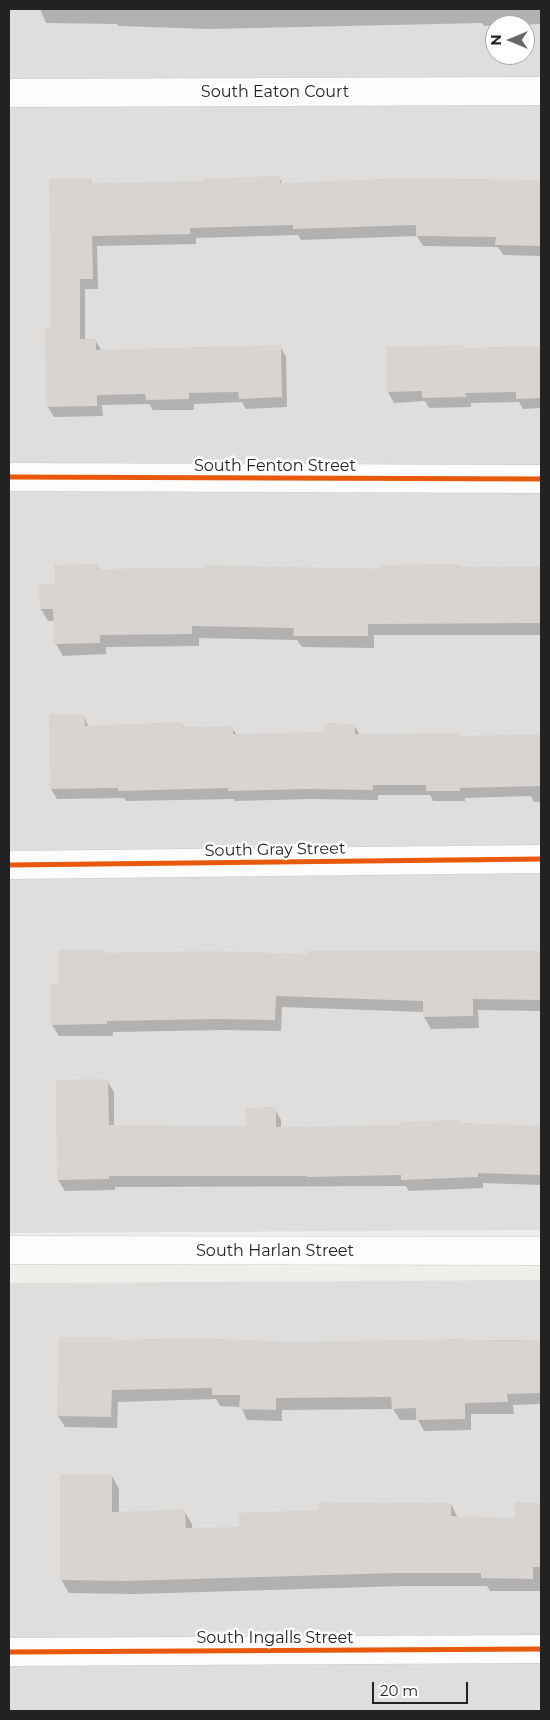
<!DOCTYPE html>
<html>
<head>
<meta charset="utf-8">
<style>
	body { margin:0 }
	#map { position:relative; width:550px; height:1720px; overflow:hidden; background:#f0eeeb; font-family:Montserrat,sans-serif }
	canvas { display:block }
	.frame { position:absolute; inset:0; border:10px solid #222; pointer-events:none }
	.north { position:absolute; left:485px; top:15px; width:50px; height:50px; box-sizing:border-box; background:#fff; border:1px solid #a7a7a7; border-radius:50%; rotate:270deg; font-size:14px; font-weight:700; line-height:20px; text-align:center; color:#222 }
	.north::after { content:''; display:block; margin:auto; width:18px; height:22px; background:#6a6968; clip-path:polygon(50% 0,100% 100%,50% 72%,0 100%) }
	.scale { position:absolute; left:372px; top:1682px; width:96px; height:22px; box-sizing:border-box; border:2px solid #222; border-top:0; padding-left:6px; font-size:15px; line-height:18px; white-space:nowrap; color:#222; -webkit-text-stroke:4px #fff; paint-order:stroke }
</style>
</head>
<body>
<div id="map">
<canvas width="550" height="1720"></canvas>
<div class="frame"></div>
<div class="north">N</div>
<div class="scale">20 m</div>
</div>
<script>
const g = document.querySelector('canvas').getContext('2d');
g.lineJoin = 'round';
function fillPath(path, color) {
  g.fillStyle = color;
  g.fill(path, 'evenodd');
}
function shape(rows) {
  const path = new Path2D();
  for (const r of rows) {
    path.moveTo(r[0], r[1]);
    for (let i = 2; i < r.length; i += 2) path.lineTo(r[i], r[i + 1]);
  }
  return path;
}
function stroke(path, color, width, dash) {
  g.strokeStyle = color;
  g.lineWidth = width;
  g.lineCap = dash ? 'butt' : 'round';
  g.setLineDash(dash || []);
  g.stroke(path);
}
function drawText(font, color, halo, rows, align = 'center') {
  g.font = font + ' Montserrat,sans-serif';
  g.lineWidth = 5;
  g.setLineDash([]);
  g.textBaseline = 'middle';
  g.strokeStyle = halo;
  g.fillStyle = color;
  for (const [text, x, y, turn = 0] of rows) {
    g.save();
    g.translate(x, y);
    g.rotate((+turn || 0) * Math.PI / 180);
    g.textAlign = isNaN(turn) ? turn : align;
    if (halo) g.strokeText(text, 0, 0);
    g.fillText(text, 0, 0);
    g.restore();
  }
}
fillPath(shape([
	[9,9,541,9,541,1230,9,1233],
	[495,25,525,25,525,55,495,55],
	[541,1280,541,1711,9,1711,9,1283]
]), '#dfdedc');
fillPath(shape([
	[40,9,541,9,541,24,484,26,482,23,208,29,118,26,117,24,46,23],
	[279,177,283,185,388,179,541,182,541,256,503,255,498,247,423,246,417,236,301,240,298,235,196,238,196,244,97,246,98,289,85,289,85,340,95,340,102,351,280,346,286,357,287,407,246,409,242,402,194,404,194,410,153,410,149,404,102,405,103,416,54,417,48,407,52,328,90,179,93,185,204,182],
	[463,346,465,349,541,347,541,408,523,409,519,402,471,403,471,407,429,408,425,401,394,403,388,392,387,348],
	[97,565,100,571,382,571,459,565,461,568,541,567,541,635,374,635,374,648,302,647,297,640,199,638,199,646,106,647,106,654,63,656,56,644,55,621,48,621,41,609,56,585],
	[83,715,89,727,182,724,184,728,232,728,237,735,326,733,354,725,360,735,458,734,460,737,541,735,541,802,534,802,531,796,465,798,465,801,433,801,430,795,378,795,378,800,311,799,235,801,234,799,126,801,124,798,57,799,51,789],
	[105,951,107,954,308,955,495,952,541,953,541,1011,478,1010,479,1028,431,1029,424,1017,424,1012,282,1007,281,1031,223,1030,113,1032,113,1036,59,1036,52,1025,61,985],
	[107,1081,114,1092,114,1126,247,1127,275,1109,281,1120,281,1129,401,1126,460,1121,462,1125,541,1127,541,1185,483,1183,483,1188,409,1191,406,1186,115,1187,115,1190,65,1191,58,1180],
	[112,1339,114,1341,294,1343,541,1340,541,1404,513,1405,514,1414,471,1414,471,1430,424,1431,418,1420,400,1420,393,1409,282,1410,282,1421,247,1420,241,1407,220,1406,216,1399,118,1402,117,1428,65,1427,58,1416],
	[112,1476,119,1489,119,1513,184,1511,192,1524,192,1529,240,1528,451,1504,458,1518,516,1519,516,1503,541,1504,540,1591,490,1591,487,1586,404,1586,134,1594,69,1593,61,1579]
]), '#0003');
fillPath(shape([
	[280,176,280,183,387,179,387,178,541,180,541,246,495,245,496,237,416,236,416,225,293,229,293,225,190,228,190,234,92,236,93,279,80,279,80,339,96,339,96,350,281,345,282,397,239,399,238,392,189,393,189,399,146,400,145,394,97,395,97,406,46,407,45,327,51,327,49,179,90,178,91,183,202,181,202,179],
	[464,345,464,348,541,346,541,398,516,399,516,392,465,393,466,397,422,398,422,391,387,392,386,347],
	[97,564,98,569,204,568,204,565,381,569,381,565,459,564,459,567,541,566,541,623,368,624,368,636,293,636,294,628,192,626,192,634,100,635,100,643,54,644,53,609,40,609,39,585,55,584,54,565],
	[49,714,84,714,85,726,182,722,182,727,233,726,233,734,324,732,325,723,355,724,355,734,459,733,459,736,541,734,541,786,460,788,460,791,426,791,426,785,373,785,373,790,305,789,228,791,228,788,118,791,118,788,50,789],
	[59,950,106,950,106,953,209,951,307,954,307,951,541,951,541,1000,473,999,473,1016,423,1017,423,1001,276,996,275,1020,215,1019,107,1021,107,1024,51,1025,50,984,59,984],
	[108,1079,109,1125,246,1126,246,1108,276,1107,276,1127,400,1125,400,1122,461,1120,461,1123,541,1126,541,1175,478,1173,478,1177,401,1180,401,1175,307,1177,307,1176,109,1176,109,1179,57,1180,56,1080],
	[59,1337,113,1337,113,1340,195,1338,294,1342,463,1339,463,1341,541,1340,541,1393,507,1394,508,1402,465,1403,465,1419,416,1420,416,1408,392,1409,391,1397,276,1398,276,1410,239,1409,240,1395,212,1395,212,1388,112,1390,111,1417,57,1416],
	[60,1474,112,1474,112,1512,185,1509,186,1528,239,1527,238,1513,318,1510,318,1502,451,1503,451,1516,515,1518,515,1502,541,1503,541,1567,533,1567,533,1579,481,1578,481,1573,396,1573,125,1581,60,1580]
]), '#d7d4d2');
const minor = shape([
	[9,93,541,91],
	[9,477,541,479],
	[9,865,541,859],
	[9,1652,541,1649]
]);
const tertiary = shape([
	[9,1250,541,1251]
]);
stroke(minor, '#c9c8c7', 29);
stroke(tertiary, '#c9c8c7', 29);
stroke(minor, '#fdfcfc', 28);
stroke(tertiary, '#fdfcfc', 28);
stroke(shape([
	[9,477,541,479],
	[9,865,541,859],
	[9,1652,541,1649]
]), '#e8590c', 5);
drawText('16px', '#222', '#fff', [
	["South Eaton Court",275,92],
	["South Fenton Street",275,466],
	["South Gray Street",275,850,-1],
	["South Harlan Street",275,1251],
	["South Ingalls Street",275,1638]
]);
</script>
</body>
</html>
